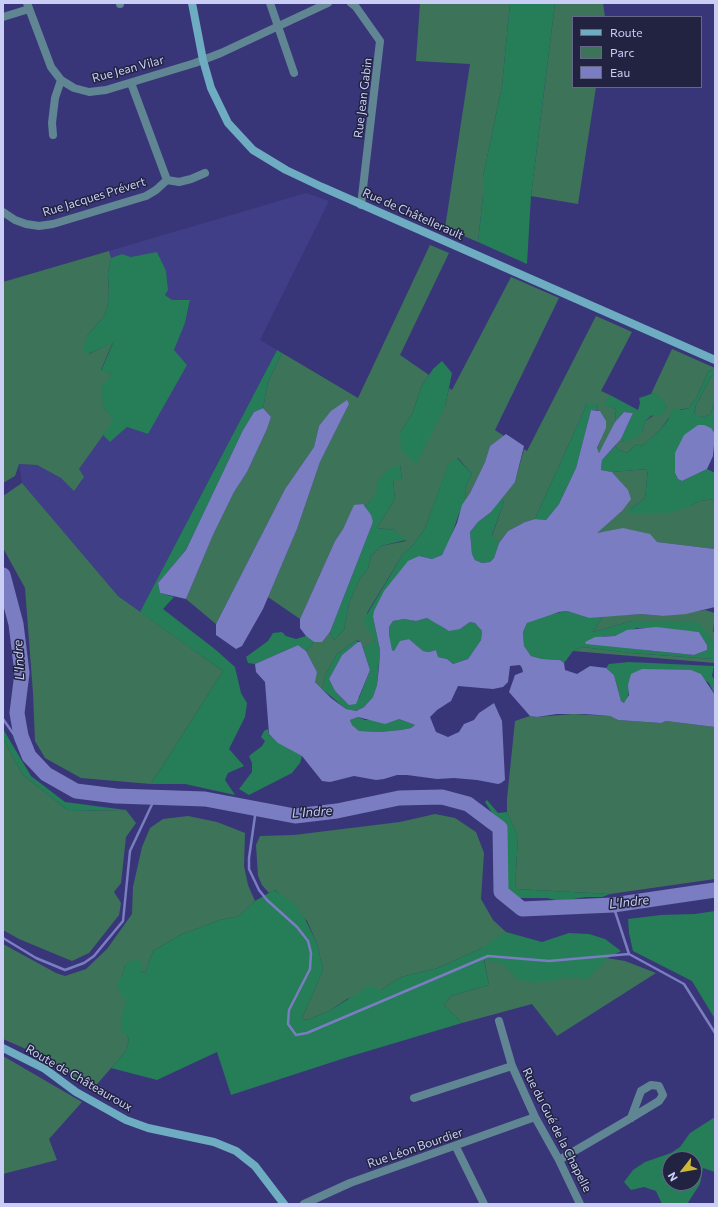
<!DOCTYPE html>
<html>
<head>
<meta charset="utf-8">
<style>
	body { margin:0 }
	#map { position:relative; width:718px; height:1207px; overflow:hidden; background:#383678; font-family:Commissioner,sans-serif }
	canvas { display:block }
	.frame { position:absolute; inset:0; border:4px solid #cacef5; pointer-events:none }
	.legend { position:absolute; left:572px; top:16px; width:130px; height:72px; box-sizing:border-box; background:#222341; border:1px solid #656789; margin:0; padding:5px 7px; list-style:none; font-size:12px; color:#cacef5 }
	.legend li { display:flex; align-items:center; gap:8px; height:20px }
	.legend b { width:20px; border:1px solid #656789 }
	.north { position:absolute; left:662px; top:1151px; width:40px; height:40px; box-sizing:border-box; background:#222341; border:1px solid #656789; border-radius:50%; rotate:239deg; font-size:11px; font-weight:700; line-height:16px; text-align:center; color:#cacef5 }
	.north::after { content:''; display:block; margin:auto; width:14px; height:18px; background:#ccb938; clip-path:polygon(50% 0,100% 100%,50% 72%,0 100%) }
</style>
</head>
<body>
<div id="map">
<canvas width="718" height="1207"></canvas>
<div class="frame"></div>
<ul class="legend">
<li><b style="height:5px;background:#6eacc1"></b>Route</li>
<li><b style="height:11px;background:#3d7459"></b>Parc</li>
<li><b style="height:11px;background:#7a7dc2"></b>Eau</li>
</ul>
<div class="north">N</div>
</div>
<script>
const g = document.querySelector('canvas').getContext('2d');
g.lineJoin = 'round';
function fillPath(path, color) {
  g.fillStyle = color;
  g.fill(path, 'evenodd');
}
function shape(rows) {
  const path = new Path2D();
  for (const r of rows) {
    path.moveTo(r[0], r[1]);
    for (let i = 2; i < r.length; i += 2) path.lineTo(r[i], r[i + 1]);
  }
  return path;
}
function stroke(path, color, width, dash) {
  g.strokeStyle = color;
  g.lineWidth = width;
  g.lineCap = dash ? 'butt' : 'round';
  g.setLineDash(dash || []);
  g.stroke(path);
}
function drawText(font, color, halo, rows, align = 'center') {
  g.font = font + ' Commissioner,sans-serif';
  g.lineWidth = 3;
  g.setLineDash([]);
  g.textBaseline = 'middle';
  g.strokeStyle = halo;
  g.fillStyle = color;
  for (const [text, x, y, turn = 0] of rows) {
    g.save();
    g.translate(x, y);
    g.rotate((+turn || 0) * Math.PI / 180);
    g.textAlign = isNaN(turn) ? turn : align;
    if (halo) g.strokeText(text, 0, 0);
    g.fillText(text, 0, 0);
    g.restore();
  }
}
fillPath(shape([
	[306,193,329,201,260,340,277,350,140,612,118,596,22,483,19,464,37,465,61,478,74,491,79,469,103,435,110,442,127,427,148,434,177,340,185,323,190,301,172,300,165,295,131,257,122,254,111,258,109,251]
]), '#3f3e87');
fillPath(shape([
	[420,3,510,3,502,86,483,177,483,196,478,242,445,228,470,64,416,61],
	[555,3,603,3,605,17,573,17,573,87,596,87,578,204,531,196],
	[430,245,449,253,400,355,429,375,421,387,413,412,400,433,445,407,449,388,452,390,511,277,559,298,495,430,504,436,490,446,485,462,470,493,466,500,465,488,472,474,458,458,448,466,425,528,413,545,403,554,367,613,375,642,363,648,361,642,356,640,337,654,326,674,322,689,314,681,317,672,306,651,314,642,322,642,330,632,334,640,344,630,349,603,360,578,368,569,371,556,381,546,406,541,394,530,377,528,395,499,393,480,402,480,400,465,365,507,362,504,354,506,343,529,335,541,300,619,268,597,297,529,320,462,349,404,319,426,314,447,285,489,216,624,186,599,213,535,234,492,247,472,267,429,271,417,263,408,268,382,282,353,358,398],
	[109,251,111,258,108,273,109,298,105,315,87,336,89,354,113,342,101,370,112,374,103,406,114,420,79,469,84,477,74,491,61,478,37,465,19,464,15,476,3,483,3,282],
	[596,316,632,332,601,391,610,395,605,405,616,409,615,422,610,433,599,453,597,449,601,439,600,411,597,410,598,404,587,404,535,519,525,522,508,531,499,543,492,536,504,502,500,498,515,482,524,449,527,451],
	[672,349,715,368,708,372,697,397,689,408,672,411,668,419,660,430,642,446,636,444,627,453,619,450,615,446,621,439,624,442,642,432,645,421,667,407,663,400,654,393,651,394],
	[715,375,715,398,711,414,703,417,694,415,696,405,711,377],
	[648,469,645,498,630,509,691,506,699,501,715,499,715,549,657,542,613,531,596,533,622,511,621,482,612,472],
	[22,483,118,596,223,671,151,784,81,778,45,758,35,741,33,693,25,588,3,548,3,496],
	[705,610,715,613,713,632,715,631,715,663,573,651,582,647,631,653,712,659,713,641,695,621,632,621,593,632,603,616,641,614,663,616],
	[573,714,610,716,618,720,661,723,666,721,715,727,715,879,610,894,515,889,518,836,507,812,507,799,515,721,530,716,537,717],
	[3,739,23,775,69,811,126,810,136,823,126,837,121,883,114,892,121,903,119,915,89,953,72,961,19,939,3,930],
	[435,814,455,818,476,832,484,853,481,899,493,920,506,932,531,948,569,952,625,961,656,973,557,1036,532,1004,462,1023,444,1005,451,996,489,985,482,948,438,968,401,977,381,990,347,999,329,1011,308,1020,302,1019,323,970,317,943,307,921,275,890,269,893,262,885,258,876,256,845,260,836,294,835,400,822],
	[188,816,217,822,245,833,244,866,248,885,255,901,239,916,220,920,180,935,153,951,145,973,125,965,122,976,131,998,127,1035,129,1040,125,1052,92,1090,42,1056,3,1039,3,944,56,973,65,976,86,969,107,949,132,914,133,887,142,847,150,828,163,819],
	[3,1056,82,1102,49,1139,57,1160,3,1174]
]), '#3d7459');
fillPath(shape([
	[510,3,555,3,531,196,527,264,478,242,483,196,483,177,502,86],
	[157,252,166,271,168,290,165,295,172,300,190,300,185,323,174,350,187,365,148,434,127,427,110,442,103,435,113,420,103,406,102,387,112,374,101,371,113,343,88,354,83,351,87,336,105,315,109,298,108,273,111,258,122,254,131,257],
	[277,350,282,353,268,382,263,408,254,412,243,430,186,550,158,583,160,593,174,597,163,609,216,650,235,667,241,693,247,703,245,717,229,749,244,766,228,773,225,780,235,795,185,784,151,784,223,671,140,612],
	[442,361,452,373,445,407,416,464,401,450,400,433,413,412,421,387,433,369],
	[715,368,715,375,711,377,696,405,694,414,703,417,711,414,715,398,715,388,715,438,715,434,675,473,678,479,682,481,707,469,715,473,715,499,699,501,691,506,668,513,628,513,630,509,645,498,648,469,612,472,601,470,602,460,615,446,619,450,627,453,636,444,642,446,660,430,668,420,671,411,677,408,681,410,689,408,697,397,708,372],
	[654,393,663,399,667,407,663,414,651,416,645,421,642,432,636,439,624,442,621,439,633,413,624,412,615,422,616,409,604,405,610,395,638,410,640,403,639,398],
	[587,404,598,404,597,410,591,410,576,468,559,504,546,520,535,519],
	[457,458,472,474,465,488,466,500,459,514,449,542,442,555,432,559,419,556,396,576,373,617,380,650,377,685,373,697,364,707,355,711,346,709,322,689,326,674,337,654,356,640,358,642,342,655,329,679,335,691,346,702,359,698,370,670,363,648,375,641,363,621,403,554,413,545,425,528,448,465],
	[400,465,402,480,393,480,395,499,377,528,394,530,406,540,381,546,371,556,368,569,360,578,349,603,344,630,334,640,330,632,373,522,365,507,377,492,378,480,389,469],
	[500,498,504,502,492,535,499,543,494,558,490,562,482,563,475,560,472,554,470,532,478,522,491,512],
	[567,611,589,618,603,616,593,632,632,621,695,621,703,627,713,641,713,659,631,653,582,647,573,651,564,663,560,660,542,659,531,656,524,646,523,632,527,623,543,616],
	[637,628,699,632,707,645,707,650,694,655,645,650,618,646,602,636,615,636],
	[427,618,434,621,445,629,460,629,470,622,475,623,482,631,481,640,468,659,453,664,447,659,438,657,436,650,429,652,423,651,409,639,401,641,394,651,392,650,389,641,389,627,393,621,404,619,416,621],
	[282,632,286,636,296,639,306,636,314,642,306,651,298,645,255,664,248,663,246,657,268,641,273,633],
	[629,662,714,666,712,676,715,680,715,695,709,683,691,670,656,670,629,690,627,701,624,703,621,701,614,675,606,668,609,664],
	[358,717,365,720,399,719,415,725,411,728,401,730,380,732,359,731,352,725,350,720],
	[3,729,31,776,65,802,126,810,69,811,23,775,3,739],
	[268,729,269,735,302,756,300,763,292,773,249,795,239,789,252,772,252,763,249,756,262,746,265,741,261,737,264,731],
	[487,800,498,813,507,812,518,836,515,889,610,894,602,897,586,897,560,901,547,898,518,898,508,891,503,880,506,866,506,844,502,828,485,802],
	[274,890,295,904,306,921,317,943,323,970,302,1019,308,1020,329,1011,371,985,381,990,401,977,438,968,482,948,506,932,542,942,569,933,589,934,605,939,621,951,606,959,588,979,569,977,535,983,517,979,502,963,484,960,489,985,451,996,444,1005,462,1023,348,1057,231,1095,217,1052,157,1080,111,1068,125,1052,129,1040,127,1035,121,1032,122,1014,125,1004,130,998,124,1000,116,985,122,976,125,965,130,961,138,960,143,965,140,971,145,973,153,951,180,935,220,920,239,916,255,901],
	[715,911,715,1019,692,981,633,951,629,933,628,919,661,915,695,914],
	[715,1117,715,1172,703,1168,700,1184,687,1204,662,1204,656,1191,644,1187,631,1190,624,1182,633,1170,645,1162,671,1153,680,1147,690,1133],
	[670,1159,694,1159,694,1183,670,1183]
]), '#257e57');
fillPath(shape([
	[347,400,349,404,320,462,297,529,263,609,242,646,236,649,216,635,216,624,285,489,314,447,319,426,331,411],
	[263,408,271,417,267,429,247,472,234,492,213,535,186,599,160,593,158,583,186,550,243,430,254,412],
	[591,410,600,411,606,421,606,428,597,448,599,453,615,422,624,412,633,413,621,439,602,460,601,470,612,472,628,490,631,499,622,511,597,533,623,528,650,534,657,542,715,549,715,607,686,614,663,616,641,614,589,618,567,611,559,612,527,623,523,632,524,646,531,656,542,659,560,660,564,663,565,670,577,674,590,666,606,668,614,675,621,701,624,703,629,695,628,685,631,674,642,669,691,670,701,674,715,695,715,727,666,721,661,723,618,720,610,716,585,714,557,714,537,717,530,716,509,692,515,675,523,672,522,668,520,665,510,666,508,682,503,687,493,689,458,686,451,701,437,710,430,717,436,732,448,737,459,732,464,724,474,720,479,713,494,703,502,721,505,780,501,783,498,784,477,780,454,778,437,779,407,775,397,775,384,779,376,780,354,776,330,782,322,781,302,756,278,743,269,734,265,682,256,672,255,664,298,645,306,651,317,672,315,682,331,698,346,709,356,711,364,707,373,697,377,685,379,667,380,650,373,617,374,611,384,591,408,561,419,556,432,559,442,555,457,523,462,505,470,493,485,462,490,446,506,434,524,446,515,482,491,512,478,522,470,532,472,554,475,560,482,563,490,562,494,558,499,543,508,531,525,522,535,519,546,520,559,504,576,468],
	[427,618,449,631,460,629,470,622,475,623,482,631,481,640,468,659,453,664,447,659,438,657,436,650,429,652,423,651,409,639,400,641,394,651,392,650,389,635,389,627,393,621,404,619,416,621],
	[358,717,385,724,399,719,415,725,411,728,401,730,380,732,359,731,352,725,350,720],
	[698,425,704,425,711,428,715,434,713,456,707,469,682,481,678,479,675,473,675,453,684,435],
	[363,504,371,515,373,522,330,632,322,642,314,642,306,636,300,628,300,619,335,541,343,529,354,505],
	[656,627,699,632,707,645,707,650,694,655,586,644,585,642,595,637,615,636,627,630],
	[358,642,361,642,370,670,356,704,349,705,335,691,329,679,342,655]
]), '#7a7dc2');
stroke(shape([
	[3,719,29,756],
	[256,809,249,858,249,869,259,890,267,900,297,927,308,941,311,953,310,969,289,1010,288,1024,296,1035,307,1033,488,956,549,961,629,954,613,905],
	[3,938,36,958,65,970,84,963,94,956,123,921,130,851,155,798],
	[629,954,684,984,715,1033]
]), '#7a7dc2', 2.5);
stroke(shape([
	[3,575,16,624,22,673,17,713,21,736,29,756,46,774,76,791,116,796,205,799,295,816,337,811,399,798,442,797,468,804,500,828,501,892,522,909,613,905,715,890]
]), '#7a7dc2', 15);
stroke(shape([
	[27,3,51,67,61,80,74,88,89,92,106,90,195,63,221,53,328,3],
	[120,3,120,4],
	[270,3,294,73],
	[351,3,356,7,380,41,361,205],
	[3,17,29,9],
	[131,83,167,180],
	[53,135,52,123,55,98,61,80],
	[167,180,179,182,191,179,205,173],
	[3,212,15,220,26,224,39,226,53,224,146,196,156,190,167,180],
	[499,1021,512,1066,535,1117,559,1160,580,1204],
	[414,1098,512,1066],
	[456,1147,484,1204],
	[559,1160,566,1156,631,1118,659,1101,663,1095,659,1086,651,1085,641,1091,631,1118],
	[304,1204,350,1183,535,1117]
]), '#608693', 8);
stroke(shape([
	[192,3,203,60,211,88,228,123,253,150,286,170,322,187,715,360],
	[3,1048,45,1069,76,1092,126,1120,148,1128,214,1142,236,1151,255,1166,284,1204]
]), '#6eacc1', 8);
drawText('12px', '#cacef5', '#222341', [
	["Rue Jean Vilar",128,69,-15],
	["Rue Jean Gabin",363,98,-83],
	["Rue Jacques Prévert",94,197,-17],
	["Rue de Châtellerault",413,214,24],
	["Route de Châteauroux",79,1078,30],
	["Rue du Gué de la Chapelle",557,1130,63],
	["Rue Léon Bourdier",415,1148,-19]
]);
drawText('italic 13px', '#c5c9ef', '#222341', [
	["L'Indre",19,660,-93],
	["L'Indre",312,812,-4],
	["L'Indre",629,902,-7]
]);
</script>
</body>
</html>
